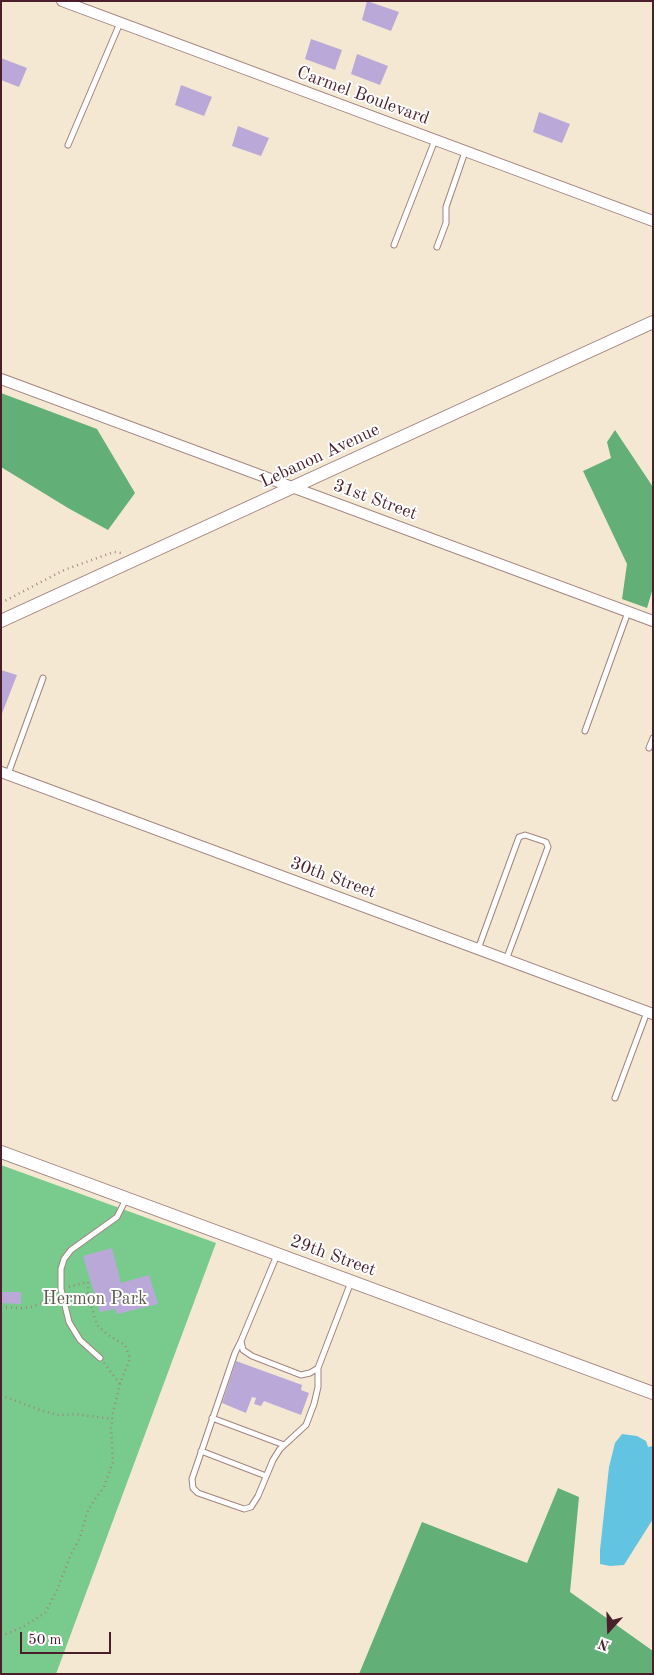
<!DOCTYPE html>
<html>
<head>
<meta charset="utf-8">
<style>
	body { margin:0 }
	#map { position:relative; width:654px; height:1675px; overflow:hidden; background:#f5e8d3; font-family:"Old Standard TT",serif }
	canvas { display:block }
	.frame { position:absolute; inset:0; border:2px solid #4a1f2b; pointer-events:none }
	.north { position:absolute; left:584px; top:1605px; width:50px; height:50px; -webkit-text-stroke:4px #fff; paint-order:stroke; rotate:200deg; font-size:14px; font-weight:700; line-height:20px; text-align:center; color:#4a1f2b }
	.north::after { content:''; display:block; margin:auto; width:18px; height:22px; background:#4a1f2b; clip-path:polygon(50% 0,100% 100%,50% 72%,0 100%) }
	.scale { position:absolute; left:20px; top:1632px; width:91px; height:22px; box-sizing:border-box; border:2px solid #4a1f2b; border-top:0; padding-left:6px; font-size:15px; line-height:18px; white-space:nowrap; color:#4a1f2b; -webkit-text-stroke:4px #fff; paint-order:stroke }
</style>
</head>
<body>
<div id="map">
<canvas width="654" height="1675"></canvas>
<div class="frame"></div>
<div class="north">N</div>
<div class="scale">50 m</div>
</div>
<script>
const g = document.querySelector('canvas').getContext('2d');
g.lineJoin = 'round';
function fillPath(path, color) {
  g.fillStyle = color;
  g.fill(path, 'evenodd');
}
function shape(rows) {
  const path = new Path2D();
  for (const r of rows) {
    path.moveTo(r[0], r[1]);
    for (let i = 2; i < r.length; i += 2) path.lineTo(r[i], r[i + 1]);
  }
  return path;
}
function stroke(path, color, width, dash) {
  g.strokeStyle = color;
  g.lineWidth = width;
  g.lineCap = dash ? 'butt' : 'round';
  g.setLineDash(dash || []);
  g.stroke(path);
}
function drawText(font, color, halo, rows, align = 'center') {
  g.font = font + ' "Old Standard TT",serif';
  g.lineWidth = 4;
  g.setLineDash([]);
  g.textBaseline = 'middle';
  g.strokeStyle = halo;
  g.fillStyle = color;
  for (const [text, x, y, turn = 0] of rows) {
    g.save();
    g.translate(x, y);
    g.rotate((+turn || 0) * Math.PI / 180);
    g.textAlign = isNaN(turn) ? turn : align;
    if (halo) g.strokeText(text, 0, 0);
    g.fillText(text, 0, 0);
    g.restore();
  }
}
fillPath(shape([
	[1,1165,216,1243,56,1674,1,1674]
]), '#78cb8d');
fillPath(shape([
	[1,393,97,429,135,493,108,530,68,508,1,467],
	[615,430,653,487,653,588,647,608,622,599,627,564,583,471,611,458,607,442],
	[558,1488,579,1497,570,1592,653,1651,653,1674,359,1674,422,1522,527,1563]
]), '#62af78');
fillPath(shape([
	[622,1434,637,1436,646,1441,648,1447,653,1446,653,1519,624,1565,610,1566,600,1564,600,1550,609,1467,615,1443]
]), '#62c4e1');
fillPath(shape([
	[367,1,399,12,391,31,362,20],
	[311,39,342,50,335,70,305,59],
	[357,54,388,66,380,85,351,74],
	[1,58,27,68,19,87,1,80],
	[181,85,212,97,204,116,175,105],
	[539,112,570,124,562,143,533,132],
	[238,126,269,138,261,156,232,146],
	[1,670,17,675,1,716],
	[112,1248,121,1283,149,1275,158,1304,117,1314,115,1309,100,1312,83,1256],
	[1,1292,21,1292,21,1304,1,1303],
	[236,1361,302,1385,301,1390,309,1393,301,1415,264,1401,261,1406,254,1404,256,1398,252,1397,246,1413,222,1403]
]), '#baa8d9');
const service = shape([
	[68,145,120,23],
	[394,245,435,140],
	[437,247,446,223,446,207,465,152],
	[585,731,628,612],
	[649,748,653,738],
	[8,774,43,678],
	[478,949,519,837,525,835,546,842,548,847,506,960],
	[615,1098,647,1012],
	[277,1255,241,1341,243,1350,252,1356,301,1375,310,1373,318,1368,351,1282],
	[241,1341,235,1353,192,1479,193,1488,198,1493,244,1509,251,1507,258,1496,273,1460,280,1449,306,1425,314,1404,318,1387,318,1368],
	[100,1358,80,1340,69,1322,61,1289,61,1269,64,1259,71,1250,117,1217,126,1199],
	[212,1418,284,1445],
	[201,1451,266,1476]
]);
const minor = shape([
	[62,1,653,221],
	[1,379,653,621],
	[1,772,653,1014]
]);
const tertiary = shape([
	[1,621,653,322],
	[1,1152,653,1393]
]);
stroke(service, '#a0847f', 7);
stroke(minor, '#a0847f', 12);
stroke(tertiary, '#a0847f', 14);
stroke(shape([
	[1,603,64,570,114,552,121,553],
	[1,1307,21,1308,32,1307,54,1298],
	[104,1363,120,1384],
	[1,1395,40,1410,58,1415,75,1414,112,1419],
	[1,1636,23,1627,45,1613,57,1590,71,1554,80,1538,87,1513,93,1502,104,1487,113,1462,111,1428,113,1412,120,1384,130,1358,125,1345,108,1335,97,1325,88,1295,88,1282,68,1287]
]), '#a0847f', 2.5, [1, 4]);
stroke(service, '#fff', 5);
stroke(minor, '#fff', 10);
stroke(tertiary, '#fff', 12);
drawText('18px', '#4a1f2b', '#fff', [
	["Carmel Boulevard",363,96,20],
	["Lebanon Avenue",320,456,-25],
	["31st Street",375,500,20],
	["30th Street",333,878,20],
	["29th Street",333,1256,20]
]);
drawText('18px', '#5a5b4d', '#fff', [
	["Hermon Park",95,1299]
]);
</script>
</body>
</html>
